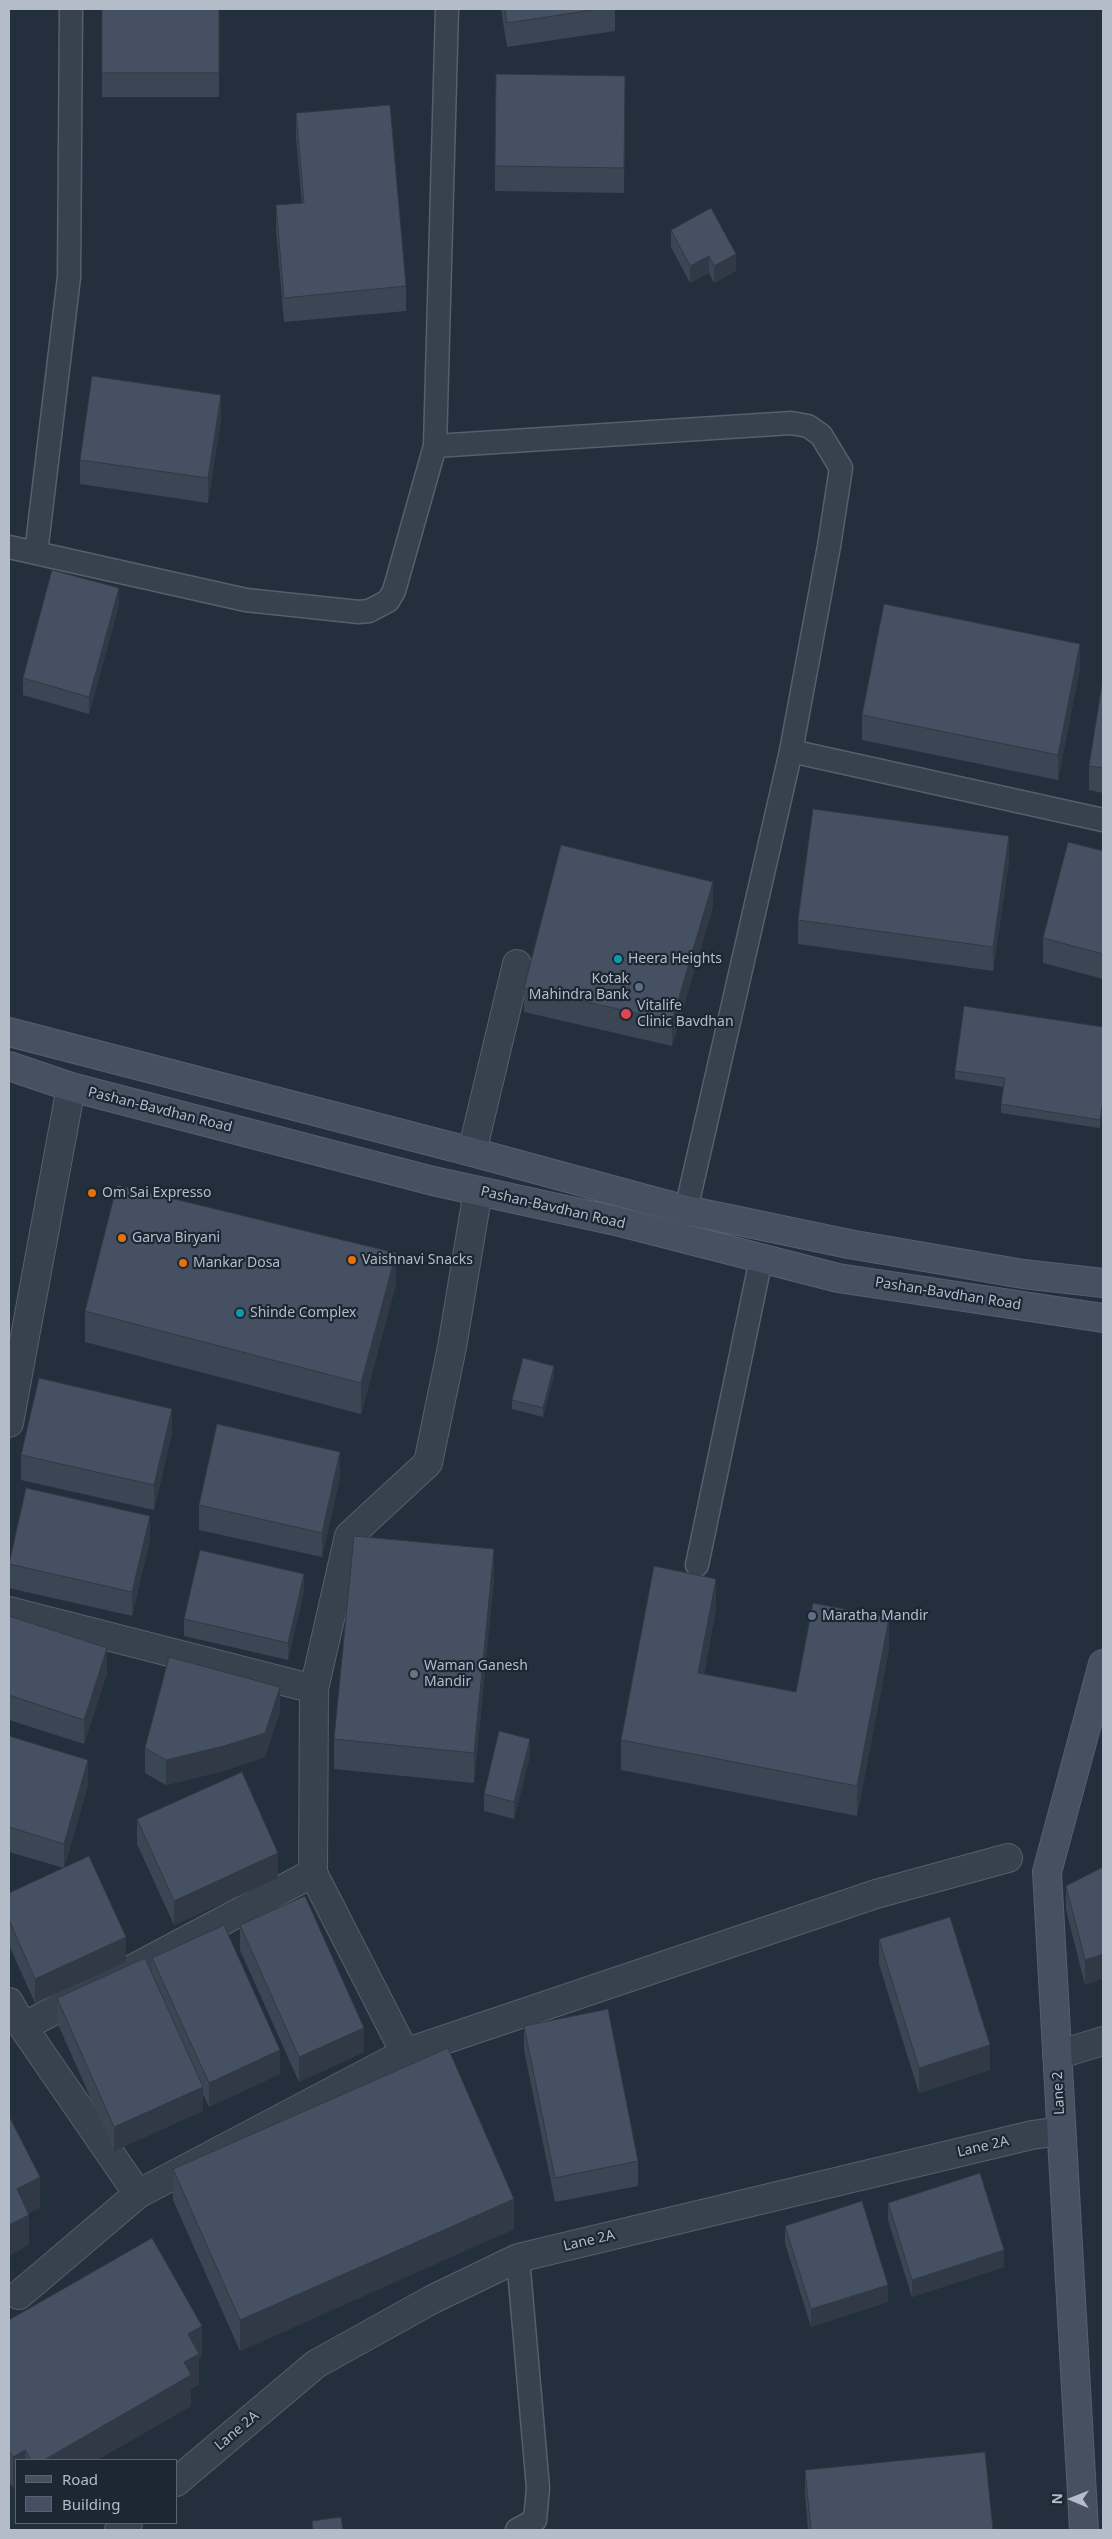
<!DOCTYPE html>
<html>
<head>
<meta charset="utf-8">
<style>
	body { margin:0 }
	#map { position:relative; width:1112px; height:2539px; overflow:hidden; background:#242f3e; font-family:"Noto Sans",sans-serif }
	canvas { display:block }
	.frame { position:absolute; inset:0; border:10px solid #b4bcc9; pointer-events:none }
	.legend { position:absolute; left:15px; top:2459px; width:162px; height:65px; box-sizing:border-box; background:#1d2633; border:1px solid #59626f; margin:0; padding:6px 9px; list-style:none; font-size:15px; color:#b4bcc9 }
	.legend li { display:flex; align-items:center; gap:10px; height:25px }
	.legend b { width:25px; border:1px solid #59626f }
	.north { position:absolute; left:1047px; top:2474px; width:50px; height:50px; -webkit-text-stroke:4px #1d2633; paint-order:stroke; rotate:271deg; font-size:14px; font-weight:700; line-height:20px; text-align:center; color:#b4bcc9 }
	.north::after { content:''; display:block; margin:auto; width:18px; height:22px; background:#b4bcc9; clip-path:polygon(50% 0,100% 100%,50% 72%,0 100%) }
</style>
</head>
<body>
<div id="map">
<canvas width="1112" height="2539"></canvas>
<div class="frame"></div>
<ul class="legend">
<li><b style="height:6px;background:#465061"></b>Road</li>
<li><b style="height:14px;background:#455162"></b>Building</li>
</ul>
<div class="north">N</div>
</div>
<script>
const g = document.querySelector('canvas').getContext('2d');
g.lineJoin = 'round';
function shape(rows) {
  const path = new Path2D();
  for (const r of rows) {
    path.moveTo(r[0], r[1]);
    for (let i = 2; i < r.length; i += 2) path.lineTo(r[i], r[i + 1]);
  }
  return path;
}
function stroke(path, color, width, dash) {
  g.strokeStyle = color;
  g.lineWidth = width;
  g.lineCap = dash ? 'butt' : 'round';
  g.setLineDash(dash || []);
  g.stroke(path);
}
function fillPath(path, color) {
  g.fillStyle = color;
  g.fill(path, 'evenodd');
}
function drawText(font, color, halo, rows, align = 'center') {
  g.font = font + ' "Noto Sans",sans-serif';
  g.lineWidth = 4.5;
  g.setLineDash([]);
  g.textBaseline = 'middle';
  g.strokeStyle = halo;
  g.fillStyle = color;
  for (const [text, x, y, turn = 0] of rows) {
    g.save();
    g.translate(x, y);
    g.rotate((+turn || 0) * Math.PI / 180);
    g.textAlign = isNaN(turn) ? turn : align;
    if (halo) g.strokeText(text, 0, 0);
    g.fillText(text, 0, 0);
    g.restore();
  }
}
const lane = shape([
	[435,446,791,423,808,426,821,435,841,468,829,546,791,751,686,1210],
	[9,547,246,600,359,612,369,611,388,601,394,591,435,446,447,9],
	[36,553,69,277,71,9],
	[791,751,1103,820],
	[697,1565,761,1259],
	[517,2530,535,2520,538,2488,518,2258]
]);
const street = shape([
	[472,1152,517,964],
	[9,1423,71,1087],
	[9,1611,314,1689],
	[9,2002,23,2027,138,2194],
	[23,2027,313,1873],
	[405,2053,313,1873,314,1689,349,1536,428,1463,452,1347,478,1191],
	[1057,2055,1103,2041],
	[19,2295,138,2194,405,2053,876,1894,1008,1858],
	[176,2482,316,2364,433,2299,518,2258,1032,2135,1061,2131],
	[119,2530,128,2523]
]);
const secondary = shape([
	[9,1032,472,1152,686,1210,849,1244,1023,1274,1103,1283],
	[9,1066,71,1087,433,1181,616,1221,838,1278,1103,1318],
	[1084,2530,1047,1872,1103,1664]
]);
stroke(lane, '#565f6c', 25);
stroke(street, '#565f6c', 30);
stroke(secondary, '#565f6c', 30);
stroke(lane, '#38414e', 22);
stroke(street, '#38414e', 28);
stroke(secondary, '#465061', 28);
fillPath(shape([
	[102,9,219,9,219,97,102,97],
	[501,9,615,9,615,31,507,47],
	[625,76,624,193,495,191,495,166],
	[296,113,406,286,406,311,284,322,276,230,276,205,302,203,296,138],
	[671,230,736,271,714,283,709,273,690,283,671,247],
	[221,419,208,503,80,484,80,460],
	[119,605,89,714,23,695,23,678],
	[1080,668,1058,780,862,740,862,715],
	[1103,678,1103,793,1089,790,1089,766],
	[1103,851,1103,979,1043,963,1043,938],
	[1009,861,993,971,798,944,798,920],
	[713,907,672,1046,524,1012,524,988],
	[1103,1027,1100,1128,1001,1113,1001,1104,1004,1087,955,1079,955,1071],
	[396,1284,361,1414,85,1342,85,1311],
	[554,1375,543,1417,512,1409,512,1400],
	[172,1433,154,1510,21,1480,21,1455],
	[340,1477,322,1557,199,1530,199,1505],
	[150,1540,132,1616,9,1588,9,1564],
	[494,1579,474,1783,334,1769,334,1739],
	[304,1591,288,1660,184,1636,184,1619],
	[716,1609,704,1674,796,1692,889,1649,857,1816,621,1770,621,1740],
	[9,1616,107,1673,84,1744,9,1720],
	[280,1711,265,1757,224,1771,166,1785,145,1773,145,1748],
	[9,1736,88,1785,64,1868,126,1962,35,2003,9,1945,9,1893,64,1868,9,1852],
	[530,1756,514,1819,484,1811,484,1794],
	[137,1819,278,1878,174,1925,137,1844],
	[1103,1867,1103,1978,1085,1985,1066,1910,1066,1886],
	[240,1925,364,2052,299,2082,240,1950],
	[879,1939,990,2070,919,2093,879,1964],
	[152,1958,280,2074,209,2107,203,2094,203,2111,114,2151,57,2022,57,1998,152,1975],
	[524,2026,638,2161,638,2186,555,2202,524,2050],
	[173,2169,514,2229,240,2351,173,2200],
	[888,2203,1004,2267,912,2297,888,2220],
	[785,2226,888,2302,811,2327,785,2243],
	[9,2320,202,2356,199,2358,199,2384,191,2389,191,2406,97,2460,16,2460,13,2488,9,2481],
	[805,2470,993,2530,808,2530,805,2494]
]), '#3b4654');
fillPath(shape([
	[736,254,736,271,714,283,714,266],
	[709,256,709,273,690,283,690,266],
	[221,395,221,419,208,503,208,478],
	[119,588,119,605,89,714,89,697],
	[1080,644,1080,668,1058,780,1058,755],
	[1009,836,1009,861,993,971,993,947],
	[713,882,713,907,672,1046,672,1021],
	[1103,1102,1103,1111,1100,1128,1100,1120],
	[396,1253,396,1284,361,1414,361,1383],
	[554,1366,554,1375,543,1417,543,1408],
	[172,1409,172,1433,154,1510,154,1485],
	[340,1452,340,1477,322,1557,322,1533],
	[150,1516,150,1540,132,1616,132,1592],
	[494,1549,494,1579,474,1783,474,1753],
	[304,1574,304,1591,288,1660,288,1643],
	[716,1579,716,1609,698,1703,698,1673],
	[889,1618,889,1649,857,1816,857,1786],
	[107,1648,107,1673,84,1744,84,1720],
	[280,1687,280,1711,265,1757,224,1771,166,1785,166,1760],
	[530,1739,530,1756,514,1819,514,1802],
	[88,1760,88,1785,64,1868,64,1844],
	[278,1853,278,1878,174,1925,174,1901],
	[126,1937,126,1962,35,2003,35,1979],
	[1103,1954,1103,1978,1085,1985,1085,1960],
	[364,2028,364,2052,299,2082,299,2057],
	[990,2045,990,2070,919,2093,919,2068],
	[280,2050,280,2074,209,2107,209,2083],
	[203,2087,203,2111,114,2151,114,2127],
	[40,2177,40,2208,17,2219,17,2189],
	[514,2199,514,2229,240,2351,240,2320],
	[29,2215,29,2245,9,2256,9,2225],
	[1004,2250,1004,2267,912,2297,912,2280],
	[888,2285,888,2302,811,2327,811,2309],
	[202,2326,202,2356,199,2358,199,2384,191,2389,191,2406,97,2460,44,2460,184,2362,188,2334],
	[25,2450,25,2460,16,2460,16,2486,13,2488,13,2457]
]), '#303945');
const building = shape([
	[102,9,219,9,219,73,102,73,102,9],
	[505,9,599,9,507,23,505,9],
	[496,74,625,76,624,168,495,166,496,74],
	[390,105,406,286,284,298,276,205,304,203,296,113,390,105],
	[711,208,736,254,714,266,709,256,690,266,671,230,711,208],
	[92,376,221,395,208,478,80,460,92,376],
	[52,570,119,588,89,697,23,678,52,570],
	[884,604,1080,644,1058,755,862,715,884,604],
	[1103,678,1103,768,1089,766,1103,678],
	[813,809,1009,836,993,947,798,920,813,809],
	[1068,842,1103,851,1103,954,1043,938,1068,842],
	[561,845,713,882,672,1021,524,988,561,845],
	[964,1006,1103,1027,1103,1102,1100,1120,1001,1104,1005,1078,955,1071,964,1006],
	[117,1185,396,1253,361,1383,85,1311,117,1185],
	[523,1358,554,1366,543,1408,512,1400,523,1358],
	[39,1378,172,1409,154,1485,21,1455,39,1378],
	[217,1424,340,1452,322,1533,199,1505,217,1424],
	[26,1488,150,1516,132,1592,9,1564,26,1488],
	[354,1536,494,1549,474,1753,334,1739,354,1536],
	[200,1550,304,1574,288,1643,184,1619,200,1550],
	[654,1566,716,1579,698,1673,796,1692,813,1603,889,1618,857,1786,621,1740,654,1566],
	[9,1616,107,1648,84,1720,9,1695,9,1616],
	[169,1657,280,1687,265,1733,224,1746,166,1760,145,1748,169,1657],
	[499,1731,530,1739,514,1802,484,1794,499,1731],
	[9,1736,88,1760,64,1844,9,1827,9,1736],
	[242,1772,278,1853,174,1901,137,1819,242,1772],
	[89,1856,126,1937,35,1979,9,1920,9,1893,89,1856],
	[1103,1867,1103,1954,1085,1960,1066,1886,1103,1867],
	[305,1896,364,2028,299,2057,240,1925,305,1896],
	[950,1917,990,2045,919,2068,879,1939,950,1917],
	[224,1925,280,2050,209,2083,152,1958,224,1925],
	[145,1958,203,2087,114,2127,57,1998,145,1958],
	[608,2009,638,2161,555,2178,524,2026,608,2009],
	[448,2048,514,2199,240,2320,173,2169,448,2048],
	[9,2116,40,2177,17,2189,29,2215,9,2225,9,2116],
	[980,2173,1004,2250,912,2280,888,2203,980,2173],
	[862,2201,888,2285,811,2309,785,2226,862,2201],
	[152,2238,202,2326,188,2334,199,2354,184,2362,191,2375,44,2460,31,2460,25,2450,13,2457,9,2451,9,2320,152,2238],
	[985,2452,993,2530,811,2530,805,2470,985,2452],
	[341,2517,343,2530,313,2530,312,2521,341,2517]
]);
fillPath(building, '#455162');
stroke(building, '#303945', 1);
for (const [x, y, r, color] of [
	[618,959,5,"#0f9aa8"],
	[639,987,5,"#5c6f8a"],
	[626,1014,6,"#e0444e"],
	[92,1193,5,"#e8710a"],
	[122,1238,5,"#e8710a"],
	[352,1260,5,"#e8710a"],
	[183,1263,5,"#e8710a"],
	[240,1313,5,"#0f9aa8"],
	[812,1616,5,"#5c6f8a"],
	[414,1674,5,"#6b7280"]
]) {
  const dot = new Path2D();
  dot.arc(x, y, r, 0, 2 * Math.PI);
  g.fillStyle = color;
  g.fill(dot);
  stroke(dot, '#1d2633', 2);
}
drawText('14px', '#b4bcc9', '#1d2633', [
	["Heera Heights",628,959],
	["Kotak",629,979,"right"],
	["Mahindra Bank",629,995,"right"],
	["Vitalife",637,1006],
	["Clinic Bavdhan",637,1022],
	["Om Sai Expresso",102,1193],
	["Garva Biryani",132,1238],
	["Vaishnavi Snacks",362,1260],
	["Mankar Dosa",193,1263],
	["Shinde Complex",250,1313],
	["Maratha Mandir",822,1616],
	["Waman Ganesh",424,1666],
	["Mandir",424,1682]
], 'left');
drawText('14px', '#b4bcc9', '#1d2633', [
	["Pashan-Bavdhan Road",160,1110,14],
	["Pashan-Bavdhan Road",553,1208,13],
	["Pashan-Bavdhan Road",948,1294,9],
	["Lane 2",1059,2093,-93],
	["Lane 2A",983,2147,-13],
	["Lane 2A",589,2241,-13],
	["Lane 2A",237,2431,-40]
]);
</script>
</body>
</html>
